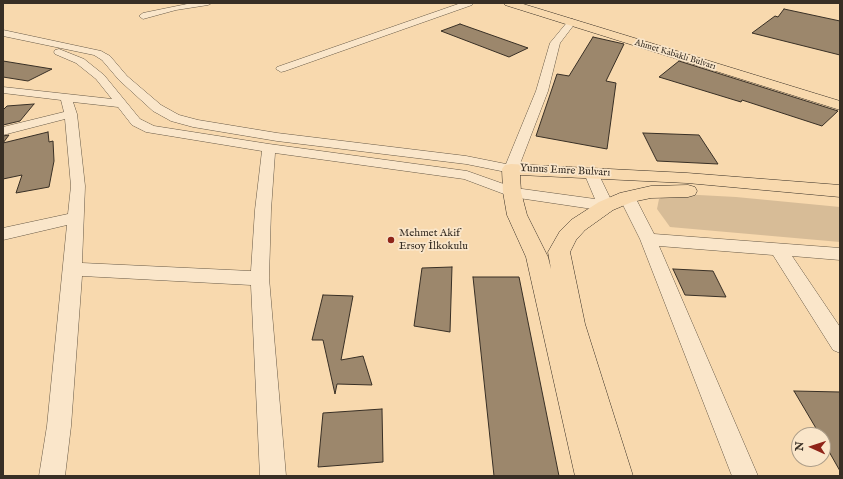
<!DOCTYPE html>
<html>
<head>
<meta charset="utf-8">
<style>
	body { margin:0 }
	#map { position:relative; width:843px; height:479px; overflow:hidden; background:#f8d9ae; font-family:"IM FELL English",serif }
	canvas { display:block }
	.frame { position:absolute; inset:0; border:4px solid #382f25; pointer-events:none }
	.north { position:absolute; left:791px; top:427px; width:40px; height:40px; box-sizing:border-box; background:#fae6ca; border:1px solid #ac9d88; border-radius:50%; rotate:273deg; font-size:11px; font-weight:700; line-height:16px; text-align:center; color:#382f25 }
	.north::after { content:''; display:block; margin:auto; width:14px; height:18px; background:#8f2418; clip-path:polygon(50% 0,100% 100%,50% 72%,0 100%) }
</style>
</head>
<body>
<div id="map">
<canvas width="843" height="479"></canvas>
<div class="frame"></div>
<div class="north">N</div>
</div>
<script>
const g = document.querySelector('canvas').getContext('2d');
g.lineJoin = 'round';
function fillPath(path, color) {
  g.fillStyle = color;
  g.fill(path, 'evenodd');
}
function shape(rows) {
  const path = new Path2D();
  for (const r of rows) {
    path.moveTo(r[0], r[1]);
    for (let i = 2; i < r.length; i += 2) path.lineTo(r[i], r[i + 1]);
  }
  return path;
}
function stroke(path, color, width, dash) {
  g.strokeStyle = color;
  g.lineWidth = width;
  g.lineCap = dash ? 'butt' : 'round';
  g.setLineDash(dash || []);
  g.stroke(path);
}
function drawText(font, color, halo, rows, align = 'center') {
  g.font = font + ' "IM FELL English",serif';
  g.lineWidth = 3.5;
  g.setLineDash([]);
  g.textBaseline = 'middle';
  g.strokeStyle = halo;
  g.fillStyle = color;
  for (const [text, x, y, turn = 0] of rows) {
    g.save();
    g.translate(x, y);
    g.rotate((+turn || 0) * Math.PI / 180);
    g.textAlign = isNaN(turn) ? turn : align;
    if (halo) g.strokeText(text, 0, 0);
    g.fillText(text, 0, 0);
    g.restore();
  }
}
fillPath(shape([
	[680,194,736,197,840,207,840,242,670,227,657,209,659,199,666,196]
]), '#d7bc97');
const building = shape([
	[784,9,840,21,840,55,752,33,775,16,778,17,784,9],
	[460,24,528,48,509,57,441,31,460,24],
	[593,37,624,44,606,81,616,83,607,149,536,136,557,74,569,76,593,37],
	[3,61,52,69,28,81,3,77,3,61],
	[679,61,838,111,822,126,742,100,741,102,659,77,679,61],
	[34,104,20,121,3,125,3,110,7,106,34,104],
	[48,132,49,142,53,141,54,161,49,187,16,193,22,175,3,179,3,136,9,135,3,143,48,132],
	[643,133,699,135,718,164,657,161,643,133],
	[452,267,450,332,414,326,422,268,452,267],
	[673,269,713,271,726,297,685,295,673,269],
	[473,277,519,277,559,476,494,476,473,277],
	[323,295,353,296,341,360,363,356,372,385,337,384,335,394,323,340,312,340,323,295],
	[794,391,840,392,840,471,823,441,823,435,820,435,794,391],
	[382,409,383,462,318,467,323,413,382,409]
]);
fillPath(building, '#9c876c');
stroke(building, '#382f25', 1);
const minor = shape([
	[192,3,212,3,208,5,176,10,143,19,139,16,143,13,192,3],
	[461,3,473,3,472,5,285,71,281,72,276,69,277,67,461,3],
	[572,19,576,22,560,43,548,91,518,169,516,172,511,173,466,164,277,141,193,127,171,121,153,111,119,80,102,60,94,55,3,36,3,30,101,51,110,56,127,76,161,105,179,115,198,120,277,133,466,156,506,164,536,91,550,43,569,20,572,19],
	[59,49,84,59,104,75,140,119,154,126,269,144,467,171,515,188,595,199,584,173,586,170,591,169,596,170,598,173,614,206,612,210,606,211,512,197,464,179,275,153,271,210,269,278,286,476,260,476,251,285,82,276,71,426,65,476,39,476,47,426,67,225,3,240,3,228,68,214,71,186,65,119,3,135,3,127,64,112,61,100,3,93,3,87,112,99,96,79,76,63,55,54,54,52,55,50,59,49],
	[73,102,118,107,132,125,146,132,262,151,255,210,251,271,82,263,85,186,77,114,73,102],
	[627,192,632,194,635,197,654,234,840,248,840,260,792,256,840,327,840,353,833,350,773,255,659,246,758,476,732,476,640,239,619,197,622,194,627,192]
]);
const major = shape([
	[504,3,520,3,840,101,840,110,505,5,504,3],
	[511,164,687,173,840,185,840,197,687,183,520,175,521,192,527,215,548,257,551,269,548,252,560,231,571,220,599,202,620,193,651,186,688,185,695,187,697,191,695,195,688,197,651,198,632,202,613,210,585,230,576,240,570,252,585,324,633,476,575,476,526,257,507,215,503,192,502,169,505,165,511,164]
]);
stroke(minor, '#685a47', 1);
stroke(major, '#382f25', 1);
fillPath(minor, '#fae6ca');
fillPath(major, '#f8d9ae');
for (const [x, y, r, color] of [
	[391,240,4,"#8f2418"]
]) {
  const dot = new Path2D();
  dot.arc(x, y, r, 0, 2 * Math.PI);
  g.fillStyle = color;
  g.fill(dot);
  stroke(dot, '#fae6ca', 1.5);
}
drawText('9px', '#382f25', '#fae6ca', [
	["Ahmet Kabaklı Bulvarı",675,55,17]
]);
drawText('11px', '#382f25', '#fae6ca', [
	["Yunus Emre Bulvarı",565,171,3]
]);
drawText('11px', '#382f25', '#fae6ca', [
	["Mehmet Akif",399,234],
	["Ersoy İlkokulu",399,247]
], 'left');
</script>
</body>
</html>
